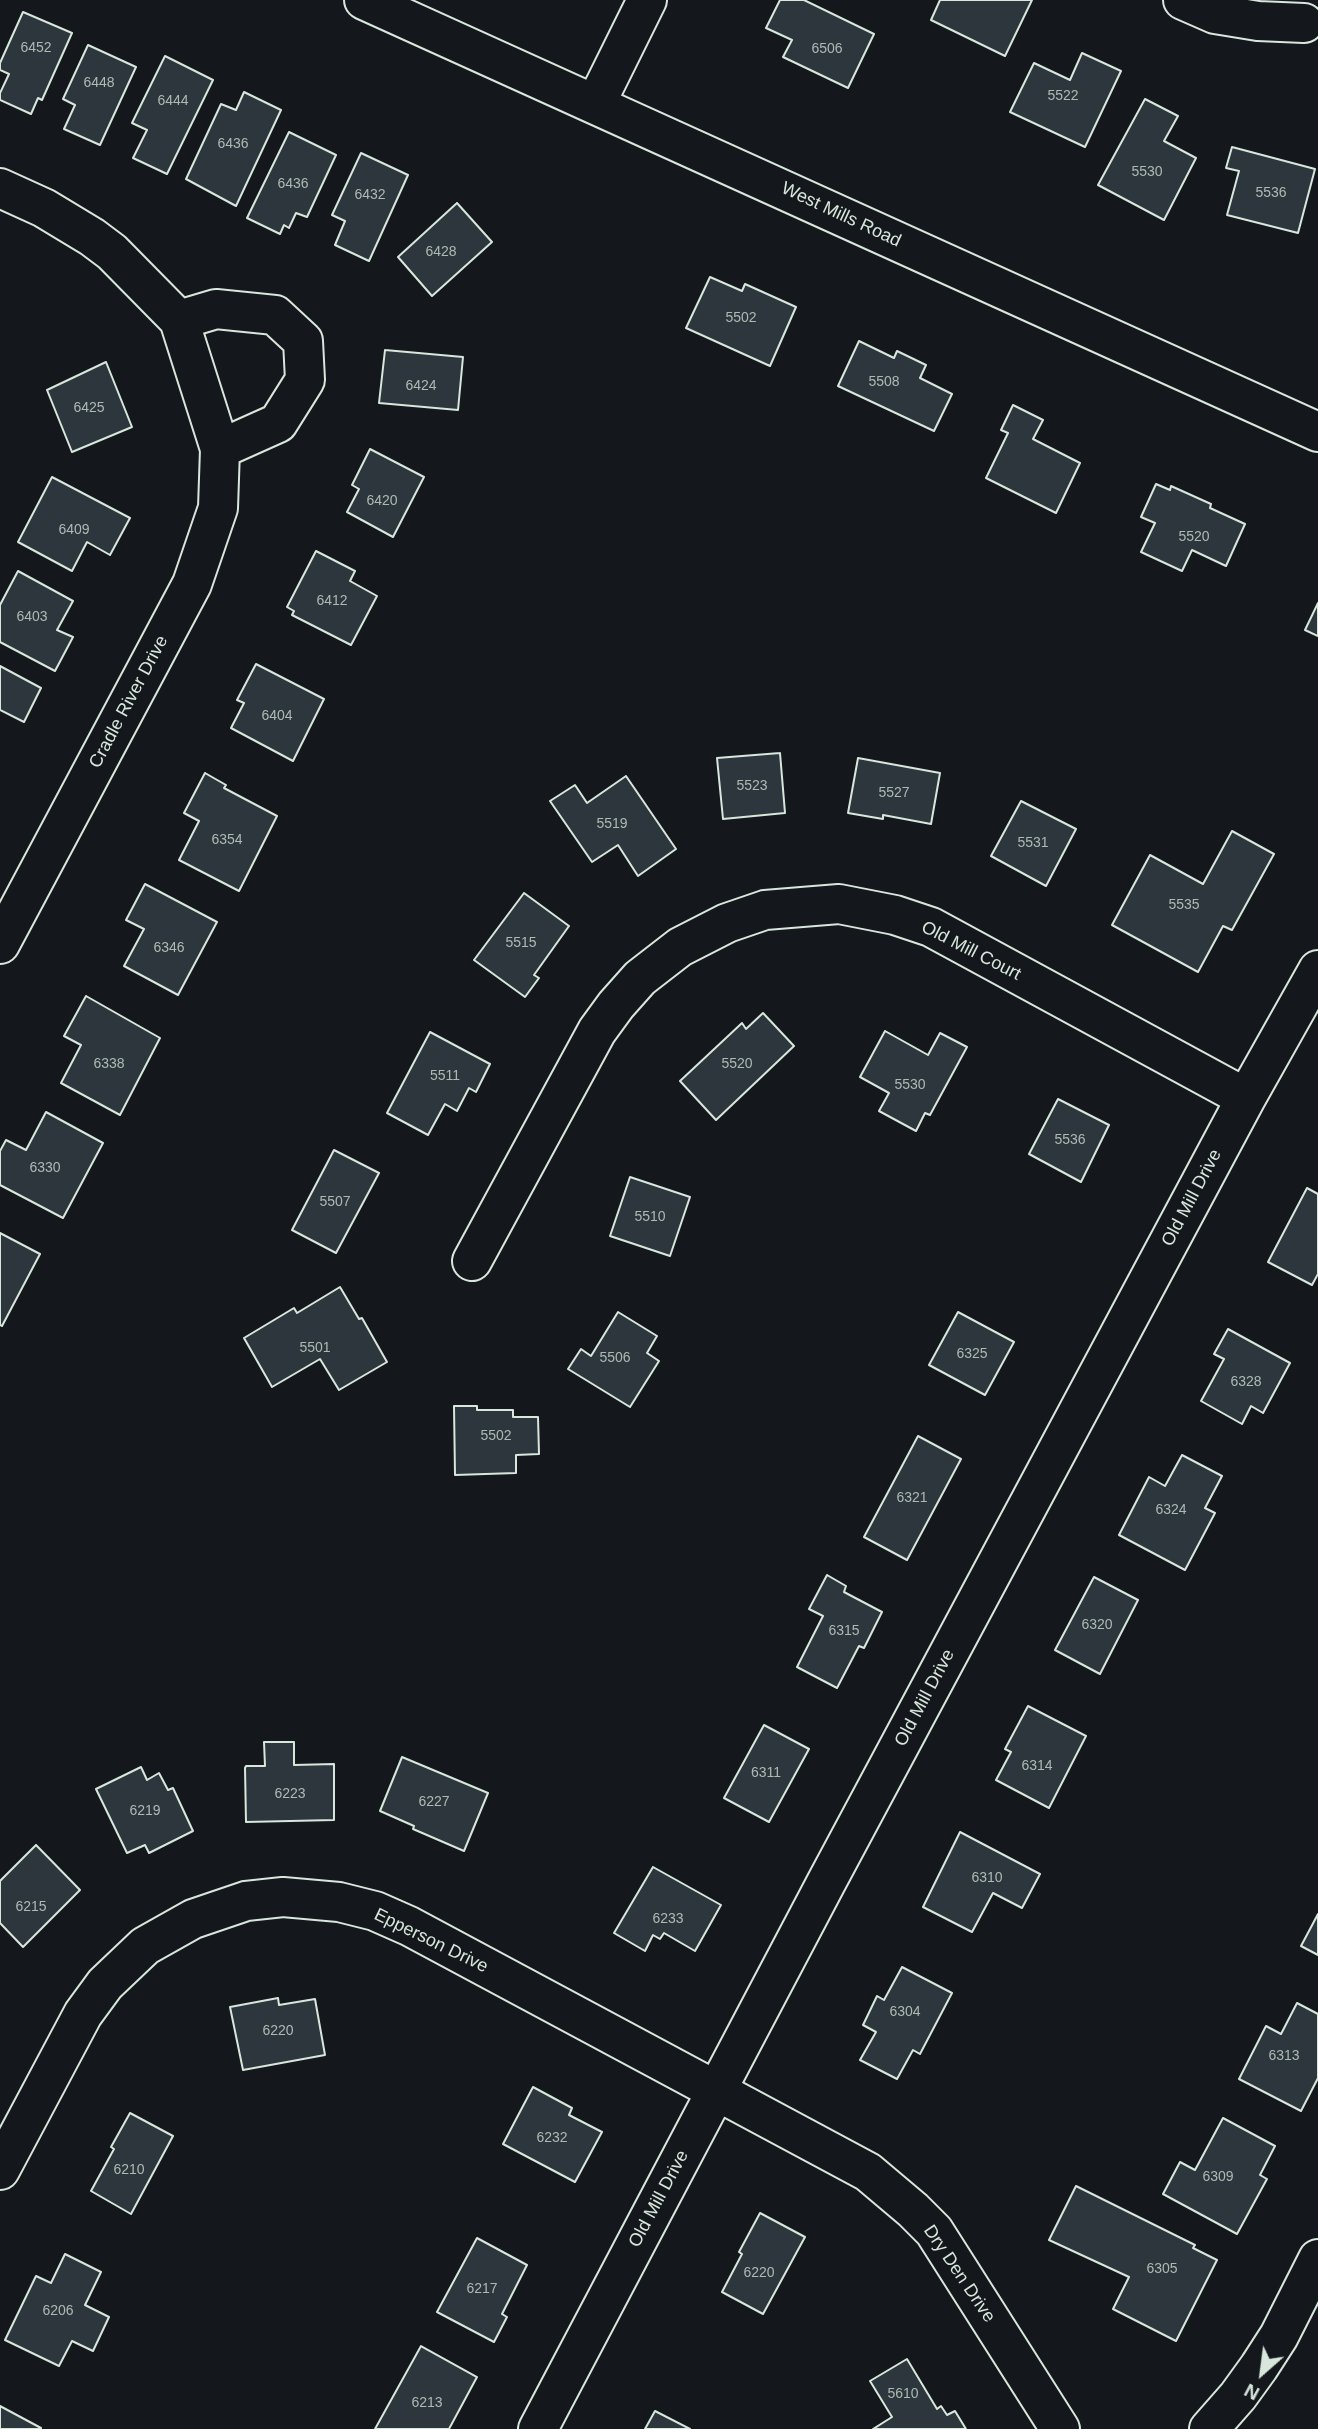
<!DOCTYPE html>
<html>
<head>
<meta charset="utf-8">
<style>
	body { margin:0 }
	#map { position:relative; width:1318px; height:2429px; overflow:hidden; background:#14181c; font-family:Helvetica,sans-serif }
	canvas { display:block }
	.north { position:absolute; left:1227px; top:2338px; width:70px; height:70px; -webkit-text-stroke:5px #14181c; paint-order:stroke; rotate:208deg; font-size:19px; font-weight:700; line-height:28px; text-align:center; color:#d8e6dc }
	.north::after { content:''; display:block; margin:auto; width:24px; height:32px; background:#d8e6dc; clip-path:polygon(50% 0,100% 100%,50% 72%,0 100%) }
</style>
</head>
<body>
<div id="map">
<canvas width="1318" height="2429"></canvas>
<div class="north">N</div>
</div>
<script>
const g = document.querySelector('canvas').getContext('2d');
g.lineJoin = 'round';
function fillPath(path, color) {
  g.fillStyle = color;
  g.fill(path, 'evenodd');
}
function shape(rows) {
  const path = new Path2D();
  for (const r of rows) {
    path.moveTo(r[0], r[1]);
    for (let i = 2; i < r.length; i += 2) path.lineTo(r[i], r[i + 1]);
  }
  return path;
}
function stroke(path, color, width, dash) {
  g.strokeStyle = color;
  g.lineWidth = width;
  g.lineCap = dash ? 'butt' : 'round';
  g.setLineDash(dash || []);
  g.stroke(path);
}
function drawText(font, color, halo, rows, align = 'center') {
  g.font = font + ' Helvetica,sans-serif';
  g.lineWidth = 5;
  g.setLineDash([]);
  g.textBaseline = 'middle';
  g.strokeStyle = halo;
  g.fillStyle = color;
  for (const [text, x, y, turn = 0] of rows) {
    g.save();
    g.translate(x, y);
    g.rotate((+turn || 0) * Math.PI / 180);
    g.textAlign = isNaN(turn) ? turn : align;
    if (halo) g.strokeText(text, 0, 0);
    g.fillText(text, 0, 0);
    g.restore();
  }
}
const building = shape([
	[780,0,804,0,874,34,848,88,783,57,792,40,766,28,780,0],
	[940,0,1032,0,1005,56,931,20,940,0],
	[23,12,72,33,42,100,38,98,31,114,0,100,0,93,9,74,0,70,0,63,23,12],
	[88,45,136,67,100,145,64,129,75,105,63,99,88,45],
	[1082,53,1121,71,1085,147,1010,112,1034,63,1070,80,1082,53],
	[165,56,213,80,167,174,133,158,147,130,132,123,165,56],
	[244,92,281,110,236,206,186,179,221,104,236,110,244,92],
	[1145,99,1178,116,1164,141,1196,158,1164,220,1098,185,1145,99],
	[289,132,336,155,307,217,296,213,289,228,284,225,280,234,247,218,289,132],
	[1232,147,1315,169,1298,233,1227,215,1239,171,1226,168,1232,147],
	[361,153,408,175,369,261,335,245,345,221,332,215,361,153],
	[457,203,492,242,432,296,398,257,457,203],
	[710,277,742,291,745,284,796,307,770,366,686,328,710,277],
	[859,341,894,358,897,351,926,365,920,378,952,394,934,431,838,386,859,341],
	[385,350,463,357,458,410,379,403,385,350],
	[106,362,132,427,72,452,47,390,106,362],
	[1013,405,1043,420,1033,439,1080,463,1056,513,986,478,1008,433,1001,430,1013,405],
	[370,449,424,477,393,537,347,512,359,489,352,485,370,449],
	[52,477,130,518,110,555,87,542,72,571,18,542,52,477],
	[1156,484,1170,490,1171,486,1211,504,1210,508,1245,524,1226,566,1192,550,1182,571,1141,552,1155,523,1141,517,1156,484],
	[316,551,355,571,350,581,377,596,351,645,292,615,294,611,287,607,316,551],
	[18,571,73,601,57,630,73,637,55,671,0,642,0,605,18,571],
	[1318,603,1318,636,1305,630,1318,603],
	[256,664,324,699,293,761,231,728,244,703,237,700,256,664],
	[0,666,41,688,24,722,0,710,0,666],
	[780,753,785,813,723,819,717,758,780,753],
	[858,758,940,773,931,824,883,815,883,819,848,813,858,758],
	[205,773,226,785,224,788,277,816,239,891,179,860,199,821,184,813,205,773],
	[626,776,676,849,638,876,618,845,592,862,550,801,575,785,587,803,626,776],
	[1021,801,1076,829,1046,886,991,856,1021,801],
	[1232,831,1274,854,1232,930,1223,926,1198,972,1112,925,1150,855,1203,884,1232,831],
	[145,884,217,922,178,995,124,966,144,929,126,920,145,884],
	[524,893,569,926,534,975,539,978,525,997,474,960,524,893],
	[86,996,160,1038,120,1115,61,1083,81,1045,64,1036,86,996],
	[763,1013,794,1046,716,1120,680,1081,742,1023,746,1029,763,1013],
	[885,1031,928,1055,940,1033,967,1047,930,1115,925,1113,916,1131,879,1111,889,1093,860,1077,885,1031],
	[430,1032,490,1064,476,1092,469,1088,457,1111,445,1104,428,1135,387,1113,430,1032],
	[1058,1099,1109,1125,1081,1182,1029,1154,1058,1099],
	[46,1112,103,1143,63,1218,0,1185,0,1151,6,1140,26,1150,46,1112],
	[334,1150,379,1173,336,1253,292,1230,334,1150],
	[630,1177,690,1197,670,1256,610,1236,630,1177],
	[1307,1188,1318,1194,1318,1274,1312,1285,1268,1262,1307,1188],
	[0,1233,40,1254,2,1326,0,1325,0,1233],
	[340,1287,359,1319,362,1318,387,1362,339,1390,320,1359,272,1387,244,1338,294,1308,297,1313,340,1287],
	[618,1312,657,1336,647,1353,659,1361,630,1407,568,1369,581,1349,591,1356,618,1312],
	[958,1312,1014,1342,985,1395,929,1365,958,1312],
	[1228,1329,1290,1363,1263,1413,1251,1406,1242,1424,1201,1401,1224,1359,1214,1354,1228,1329],
	[454,1406,477,1406,477,1410,513,1410,513,1417,538,1417,539,1454,516,1455,516,1473,455,1475,454,1406],
	[918,1436,961,1459,907,1560,864,1537,918,1436],
	[1182,1455,1222,1476,1205,1508,1215,1513,1185,1570,1119,1535,1149,1477,1165,1486,1182,1455],
	[827,1575,846,1586,844,1592,882,1612,864,1648,859,1646,837,1688,797,1667,823,1616,809,1609,827,1575],
	[1094,1577,1138,1600,1100,1674,1055,1650,1094,1577],
	[1028,1706,1086,1736,1049,1808,996,1780,1011,1752,1005,1749,1028,1706],
	[764,1725,809,1749,769,1822,724,1798,764,1725],
	[264,1742,294,1742,294,1765,334,1764,334,1820,246,1822,245,1768,246,1766,265,1766,264,1742],
	[402,1757,488,1793,464,1851,413,1829,414,1826,380,1811,402,1757],
	[141,1767,147,1780,159,1773,168,1790,173,1788,193,1831,149,1853,145,1845,127,1853,96,1789,141,1767],
	[960,1832,1040,1874,1022,1908,993,1893,972,1932,923,1907,960,1832],
	[36,1845,80,1890,23,1947,0,1923,0,1881,36,1845],
	[653,1867,721,1905,695,1951,664,1933,660,1939,653,1935,645,1951,614,1933,653,1867],
	[1318,1914,1318,1955,1301,1946,1318,1914],
	[902,1967,952,1993,920,2054,913,2050,897,2079,860,2060,876,2032,863,2025,877,1996,884,2000,902,1967],
	[278,1998,279,2005,315,1999,325,2055,243,2070,230,2007,278,1998],
	[1297,2003,1318,2014,1318,2078,1301,2111,1239,2079,1266,2026,1281,2034,1297,2003],
	[533,2087,572,2108,569,2115,602,2132,575,2182,503,2144,533,2087],
	[130,2113,173,2136,131,2214,91,2191,114,2149,111,2147,130,2113],
	[1223,2118,1275,2146,1260,2175,1267,2179,1237,2234,1163,2194,1180,2162,1195,2170,1223,2118],
	[1076,2186,1195,2245,1193,2248,1217,2260,1176,2341,1113,2309,1129,2277,1049,2240,1076,2186],
	[760,2213,805,2237,763,2314,722,2292,742,2254,739,2252,760,2213],
	[477,2238,527,2265,502,2314,507,2317,494,2342,437,2312,477,2238],
	[65,2254,101,2272,85,2305,109,2317,93,2351,72,2341,59,2366,5,2340,36,2276,51,2283,65,2254],
	[421,2346,477,2377,449,2429,375,2429,421,2346],
	[907,2359,937,2409,941,2406,947,2415,955,2411,966,2429,873,2429,892,2417,870,2381,907,2359],
	[0,2406,41,2428,41,2429,0,2429,0,2406],
	[655,2411,690,2429,645,2429,655,2411]
]);
fillPath(building, '#2c363c');
stroke(building, '#d8e6dc', 2);
const minor = shape([
	[364,0,1318,432],
	[1183,0,1215,14,1258,21,1304,23],
	[596,103,647,0],
	[0,188,44,208,92,237,112,252,179,320,220,449,218,508,192,584,0,944],
	[179,320,216,309,275,315,303,341,305,380,278,423,220,449],
	[472,1261,597,1031,616,1005,640,978,680,947,727,923,765,910,839,904,895,915,931,927,1246,1098],
	[0,2170,83,2014,105,1984,145,1946,193,1919,246,1901,283,1897,339,1902,375,1911,409,1926,868,2172,913,2210,934,2231,1060,2429],
	[538,2429,827,1881,1246,1098,1318,970],
	[1209,2429,1238,2396,1259,2367,1279,2336,1318,2259]
]);
stroke(minor, '#d8e6dc', 42);
stroke(minor, '#14181c', 38);
drawText('14px', '#adbab4', null, [
	["6452",36,48],
	["6506",827,49],
	["6448",99,83],
	["5522",1063,96],
	["6444",173,101],
	["6436",233,144],
	["5530",1147,172],
	["6436",293,184],
	["5536",1271,193],
	["6432",370,195],
	["6428",441,252],
	["5502",741,318],
	["5508",884,382],
	["6424",421,386],
	["6425",89,408],
	["6420",382,501],
	["6409",74,530],
	["5520",1194,537],
	["6412",332,601],
	["6403",32,617],
	["6404",277,716],
	["5523",752,786],
	["5527",894,793],
	["5519",612,824],
	["6354",227,840],
	["5531",1033,843],
	["5535",1184,905],
	["5515",521,943],
	["6346",169,948],
	["6338",109,1064],
	["5520",737,1064],
	["5511",445,1076],
	["5530",910,1085],
	["5536",1070,1140],
	["6330",45,1168],
	["5507",335,1202],
	["5510",650,1217],
	["5501",315,1348],
	["6325",972,1354],
	["5506",615,1358],
	["6328",1246,1382],
	["5502",496,1436],
	["6321",912,1498],
	["6324",1171,1510],
	["6320",1097,1625],
	["6315",844,1631],
	["6314",1037,1766],
	["6311",766,1773],
	["6223",290,1794],
	["6227",434,1802],
	["6219",145,1811],
	["6310",987,1878],
	["6215",31,1907],
	["6233",668,1919],
	["6304",905,2012],
	["6220",278,2031],
	["6313",1284,2056],
	["6232",552,2138],
	["6210",129,2170],
	["6309",1218,2177],
	["6305",1162,2269],
	["6220",759,2273],
	["6217",482,2289],
	["6206",58,2311],
	["5610",903,2394],
	["6213",427,2403]
]);
drawText('18px', '#d8e6dc', '#14181c', [
	["West Mills Road",841,215,25],
	["Cradle River Drive",129,702,-62],
	["Old Mill Court",971,951,27],
	["Old Mill Drive",1192,1198,-62],
	["Old Mill Drive",925,1698,-62],
	["Epperson Drive",431,1941,26],
	["Old Mill Drive",659,2199,-62],
	["Dry Den Drive",959,2274,56]
]);
</script>
</body>
</html>
